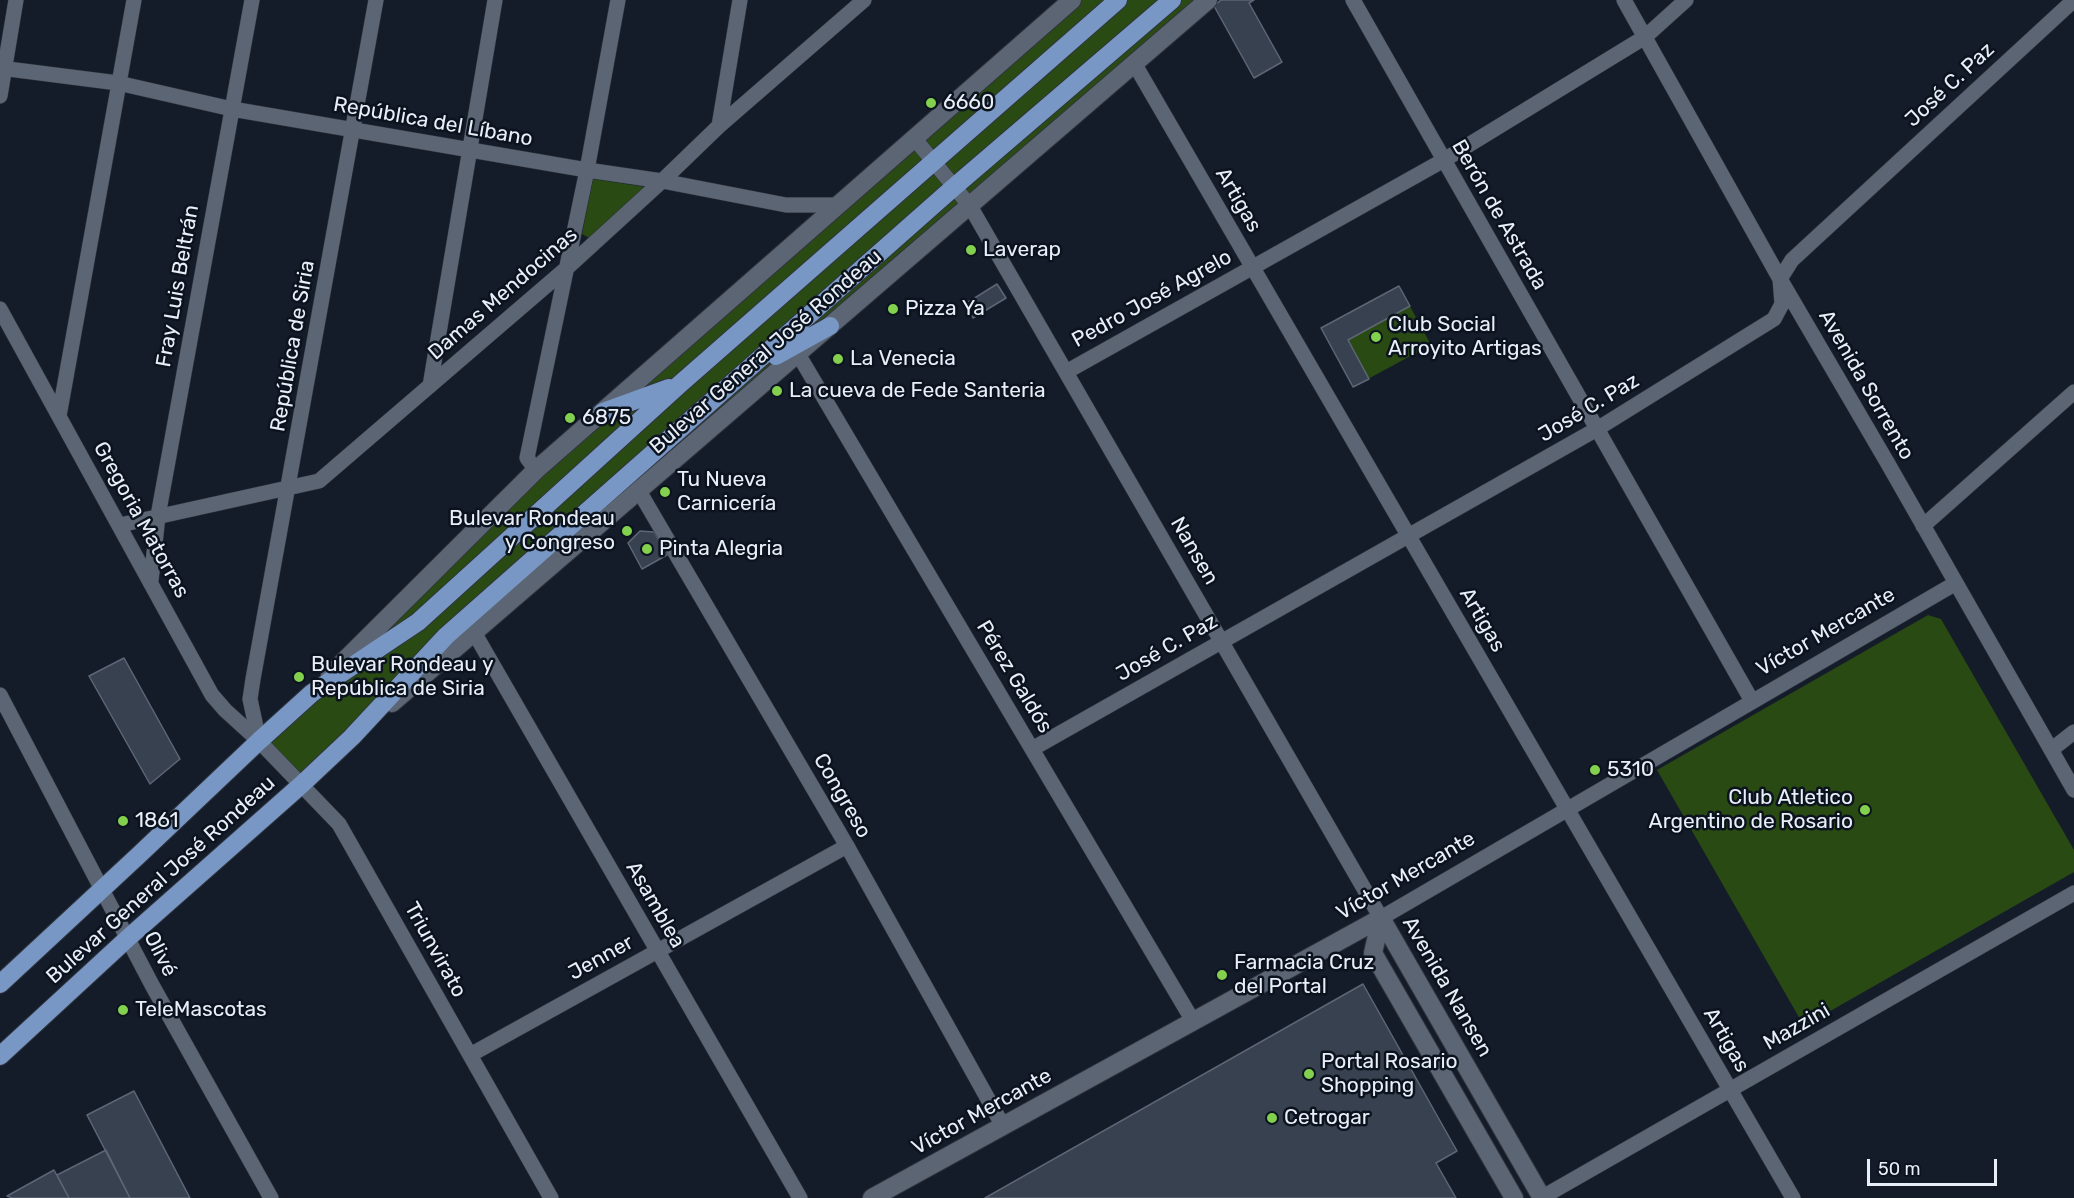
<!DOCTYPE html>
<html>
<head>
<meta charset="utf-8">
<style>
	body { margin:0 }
	#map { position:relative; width:2074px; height:1198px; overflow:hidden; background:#141c29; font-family:Rubik,sans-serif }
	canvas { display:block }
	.scale { position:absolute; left:1867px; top:1159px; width:130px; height:27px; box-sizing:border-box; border:3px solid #e9eff8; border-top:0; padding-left:8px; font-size:18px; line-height:21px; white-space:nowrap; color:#e9eff8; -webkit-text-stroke:4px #0b131f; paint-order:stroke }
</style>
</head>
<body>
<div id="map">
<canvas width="2074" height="1198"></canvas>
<div class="scale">50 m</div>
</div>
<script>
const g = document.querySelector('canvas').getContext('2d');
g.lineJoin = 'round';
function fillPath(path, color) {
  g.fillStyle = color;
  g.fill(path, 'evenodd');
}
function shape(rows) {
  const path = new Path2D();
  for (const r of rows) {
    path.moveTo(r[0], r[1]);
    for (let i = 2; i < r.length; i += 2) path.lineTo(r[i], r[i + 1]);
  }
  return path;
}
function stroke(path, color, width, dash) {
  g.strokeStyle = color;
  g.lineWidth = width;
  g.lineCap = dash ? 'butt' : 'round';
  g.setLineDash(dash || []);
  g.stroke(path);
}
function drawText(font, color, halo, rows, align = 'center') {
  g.font = font + ' Rubik,sans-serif';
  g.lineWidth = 5;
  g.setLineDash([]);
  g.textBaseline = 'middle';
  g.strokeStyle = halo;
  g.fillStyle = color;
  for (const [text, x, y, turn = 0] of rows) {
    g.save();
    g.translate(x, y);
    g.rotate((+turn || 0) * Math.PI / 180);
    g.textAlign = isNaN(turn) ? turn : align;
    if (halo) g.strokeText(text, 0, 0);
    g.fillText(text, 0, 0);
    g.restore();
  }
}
fillPath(shape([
	[1072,0,1208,0,301,785,259,741,536,470],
	[593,179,646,187,591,239,582,234],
	[1399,286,1431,345,1353,387,1321,328],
	[1928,615,1941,619,2074,850,2074,872,1804,1026,1657,770]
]), '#294a12');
const building = shape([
	[1221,0,1254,0,1249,3,1282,62,1254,78,1214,6,1221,0],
	[997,284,1006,298,973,318,965,304,997,284],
	[1399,286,1410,306,1348,340,1369,379,1353,387,1321,328,1399,286],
	[640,531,654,532,667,555,642,569,628,543,640,531],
	[124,658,180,759,150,784,89,676,124,658],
	[1363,984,1457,1151,1436,1163,1456,1198,985,1198,1363,984],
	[134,1091,190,1198,130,1198,87,1115,134,1091],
	[106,1150,130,1198,69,1198,57,1175,106,1150],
	[54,1170,69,1198,12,1198,7,1196,54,1170]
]);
fillPath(building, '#38414f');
stroke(building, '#5c6676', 1.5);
const street = shape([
	[1353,0,1752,701],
	[1624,0,1780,279,1887,462,2074,790],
	[1134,63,1793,1198],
	[0,68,118,83,232,109,587,170,662,181,786,205,837,205,842,201],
	[0,96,16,0],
	[719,126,740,0],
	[914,138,970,206,1381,918,1956,583],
	[0,309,212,695,225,710,259,741,339,824,551,1198],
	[798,354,1193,1021],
	[1066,372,1444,160,1645,37,1686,0],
	[430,386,495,0],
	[59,416,134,0],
	[536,470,527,458,587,170,618,0],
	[639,491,847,846,1003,1126],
	[120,525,319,481,568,267,662,181,719,126,864,0],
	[1923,526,2074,392],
	[151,581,158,516,252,0],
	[475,634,800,1198],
	[0,695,152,985,271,1198],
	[259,741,250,699,253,679,376,0],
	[1032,749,1597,429,1774,319,1782,304,1780,279,1792,260,2074,0],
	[2051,750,2074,732],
	[470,1055,847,846],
	[1541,1198,2074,893]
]);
const secondary = shape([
	[330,675,536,470,1072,0],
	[392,703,1208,0],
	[1381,918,1542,1198],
	[1381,918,1373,953,1514,1198],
	[872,1198,1381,918]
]);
const primary = shape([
	[776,356,830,326],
	[603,412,669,388],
	[0,984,141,853,259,741,312,693,418,622,680,384,1118,0],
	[0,1056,128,938,301,785,352,737,446,636,954,187,1172,0]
]);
stroke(street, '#30353f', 16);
stroke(secondary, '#30353f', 20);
stroke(primary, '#30353f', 20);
stroke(street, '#5b6574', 15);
stroke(secondary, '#5b6574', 18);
stroke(primary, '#7997c4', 18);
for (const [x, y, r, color] of [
	[931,103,6,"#83d04f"],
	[971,250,6,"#83d04f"],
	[893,309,6,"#83d04f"],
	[1376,337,6,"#83d04f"],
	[838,359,6,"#83d04f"],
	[777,391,6,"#83d04f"],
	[570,418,6,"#83d04f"],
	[665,492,6,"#83d04f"],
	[627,531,6,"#83d04f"],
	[647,549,6,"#83d04f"],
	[299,677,6,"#83d04f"],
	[1595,770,6,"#83d04f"],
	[1865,810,6,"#83d04f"],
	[123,821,6,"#83d04f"],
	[1222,975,6,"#83d04f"],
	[123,1010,6,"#83d04f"],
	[1309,1074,6,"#83d04f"],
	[1272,1118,6,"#83d04f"]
]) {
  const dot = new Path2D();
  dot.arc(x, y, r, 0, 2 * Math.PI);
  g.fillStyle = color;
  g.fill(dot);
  stroke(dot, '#0b131f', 2);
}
drawText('21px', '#e9eff8', '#0b131f', [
	["José C. Paz",1950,85,-43],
	["República del Líbano",433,122,10],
	["Artigas",1238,200,60],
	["Berón de Astrada",1499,215,60],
	["Fray Luis Beltrán",178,286,-80],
	["Damas Mendocinas",503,294,-41],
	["Pedro José Agrelo",1152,299,-29],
	["República de Siria",293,346,-80],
	["Bulevar General José Rondeau",766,352,-41],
	["Avenida Sorrento",1866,385,60],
	["José C. Paz",1589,408,-31],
	["Gregoria Matorras",141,520,61],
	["Nansen",1194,551,60],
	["Artigas",1482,620,60],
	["Víctor Mercante",1826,632,-30],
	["José C. Paz",1167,648,-30],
	["Pérez Galdós",1014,677,59],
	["Congreso",842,796,60],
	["Víctor Mercante",1406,876,-30],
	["Bulevar General José Rondeau",161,880,-42],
	["Asamblea",655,905,60],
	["Triunvirato",435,950,61],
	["Olivé",160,954,63],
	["Jenner",601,958,-29],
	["Avenida Nansen",1447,987,60],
	["Mazzini",1797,1027,-30],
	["Artigas",1726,1040,60],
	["Víctor Mercante",982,1112,-29]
]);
drawText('21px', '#e9eff8', '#0b131f', [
	["6660",943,103],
	["Laverap",983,250],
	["Pizza Ya",905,309],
	["Club Social",1388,325],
	["Arroyito Artigas",1388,349],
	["La Venecia",850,359],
	["La cueva de Fede Santeria",789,391],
	["6875",582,418],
	["Tu Nueva",677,480],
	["Carnicería",677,504],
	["Bulevar Rondeau",615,519,"right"],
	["y Congreso",615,543,"right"],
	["Pinta Alegria",659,549],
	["Bulevar Rondeau y",311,665],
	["República de Siria",311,689],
	["5310",1607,770],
	["Club Atletico",1853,798,"right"],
	["Argentino de Rosario",1853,822,"right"],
	["1861",135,821],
	["Farmacia Cruz",1234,963],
	["del Portal",1234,987],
	["TeleMascotas",135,1010],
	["Portal Rosario",1321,1062],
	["Shopping",1321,1086],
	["Cetrogar",1284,1118]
], 'left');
</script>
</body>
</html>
